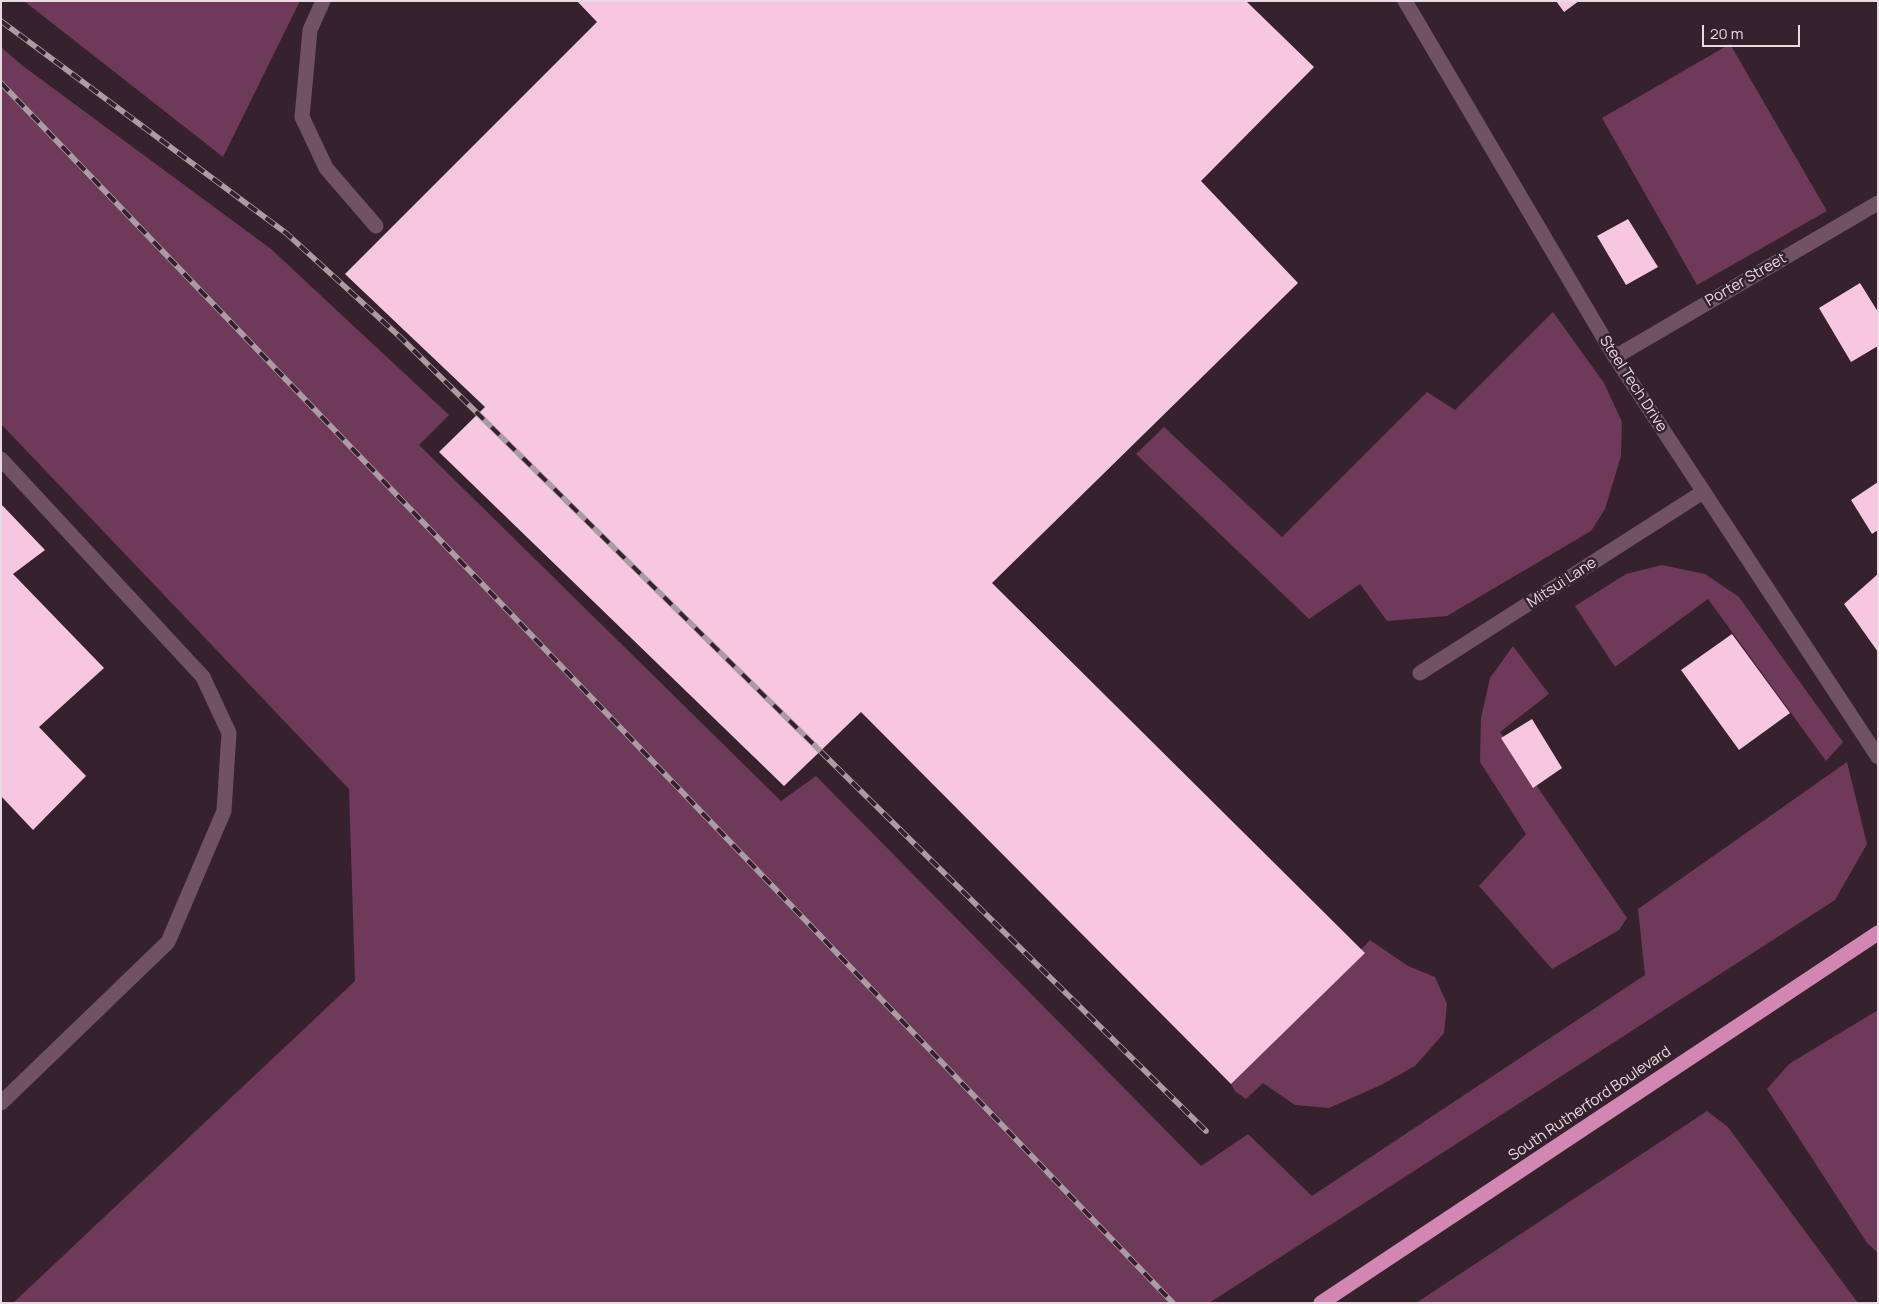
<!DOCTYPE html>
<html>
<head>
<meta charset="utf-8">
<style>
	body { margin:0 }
	#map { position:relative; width:1879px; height:1304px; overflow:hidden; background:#35222d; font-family:Manrope,sans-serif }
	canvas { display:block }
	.frame { position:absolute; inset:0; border:2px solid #e8dbe2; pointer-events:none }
	.scale { position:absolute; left:1702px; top:25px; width:98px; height:22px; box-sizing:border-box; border:2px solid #e8dbe2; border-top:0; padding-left:6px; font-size:15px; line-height:18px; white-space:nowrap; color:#e8dbe2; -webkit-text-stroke:4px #35222d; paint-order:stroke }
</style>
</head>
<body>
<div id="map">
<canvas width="1879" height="1304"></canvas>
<div class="frame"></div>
<div class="scale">20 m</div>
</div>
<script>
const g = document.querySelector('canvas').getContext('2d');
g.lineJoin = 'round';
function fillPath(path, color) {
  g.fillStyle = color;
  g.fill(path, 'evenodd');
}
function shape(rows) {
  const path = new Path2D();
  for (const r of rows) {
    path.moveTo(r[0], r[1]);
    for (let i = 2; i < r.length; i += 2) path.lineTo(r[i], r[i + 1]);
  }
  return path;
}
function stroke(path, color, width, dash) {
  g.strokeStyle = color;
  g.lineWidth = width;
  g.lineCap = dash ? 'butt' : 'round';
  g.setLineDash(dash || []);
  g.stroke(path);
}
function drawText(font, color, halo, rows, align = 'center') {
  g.font = font + ' Manrope,sans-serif';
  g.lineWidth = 5;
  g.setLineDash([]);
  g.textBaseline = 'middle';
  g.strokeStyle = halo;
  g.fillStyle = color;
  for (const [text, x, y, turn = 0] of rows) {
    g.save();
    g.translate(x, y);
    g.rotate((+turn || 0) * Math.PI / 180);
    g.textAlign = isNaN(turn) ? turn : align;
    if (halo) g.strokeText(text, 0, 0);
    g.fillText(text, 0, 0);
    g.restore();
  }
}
fillPath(shape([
	[24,1,300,1,223,157],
	[1730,44,1827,211,1697,285,1602,118],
	[1,47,23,66,271,249,449,415,419,445,781,801,816,776,1201,1166,1248,1134,1312,1196,1645,975,1638,909,1847,762,1867,844,1835,900,1209,1303,13,1303,355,981,349,789,1,424],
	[1553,312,1604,383,1622,422,1621,456,1605,509,1591,531,1447,616,1387,621,1360,584,1309,619,1136,454,1164,427,1282,537,1427,392,1455,410],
	[1662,565,1705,574,1739,597,1843,742,1826,761,1708,599,1615,667,1575,606,1626,574],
	[1513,646,1549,694,1500,732,1627,918,1619,930,1552,969,1479,886,1526,834,1480,762,1481,718,1490,678],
	[1370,940,1408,966,1435,977,1447,1004,1444,1033,1415,1066,1381,1085,1329,1108,1295,1105,1263,1083,1246,1099,1235,1091,1231,1084],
	[1878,1010,1878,1253,1867,1243,1767,1089,1789,1064],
	[1707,1111,1728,1127,1858,1303,1416,1303]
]), '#6f395a');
fillPath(shape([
	[577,1,1246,1,1314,67,1201,181,1298,283,992,583,1365,953,1231,1084,861,712,784,786,439,452,485,407,345,274,597,22],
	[1556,1,1579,1,1564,12],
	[1628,219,1658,267,1626,285,1597,236],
	[1860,283,1878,312,1878,346,1851,362,1819,308],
	[1878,482,1878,530,1872,534,1851,500],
	[1,504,45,550,13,574,104,668,39,727,86,776,33,830,1,796],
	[1878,574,1878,652,1844,604],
	[1732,634,1790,713,1739,750,1681,670],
	[1532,719,1562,768,1533,788,1501,738]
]), '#f7c7e1');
stroke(shape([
	[323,1,310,30,302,117,326,168,376,226],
	[1405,1,1615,357,1878,757],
	[1615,357,1878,203],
	[1,459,203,677,229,733,224,811,168,942,1,1103],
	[1420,673,1703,492]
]), '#715263', 15);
stroke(shape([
	[1321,1303,1878,933]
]), '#d287b3', 15);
const rail = shape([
	[1,21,286,233,399,336,1206,1131],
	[1,83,1173,1303]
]);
stroke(rail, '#ab9ca4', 5.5);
stroke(rail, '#35222d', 4, [11]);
drawText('15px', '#e8dbe2', '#35222d', [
	["Porter Street",1746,280,-30],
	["Steel Tech Drive",1633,384,57],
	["Mitsui Lane",1562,583,-33],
	["South Rutherford Boulevard",1590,1104,-34]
]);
</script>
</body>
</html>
